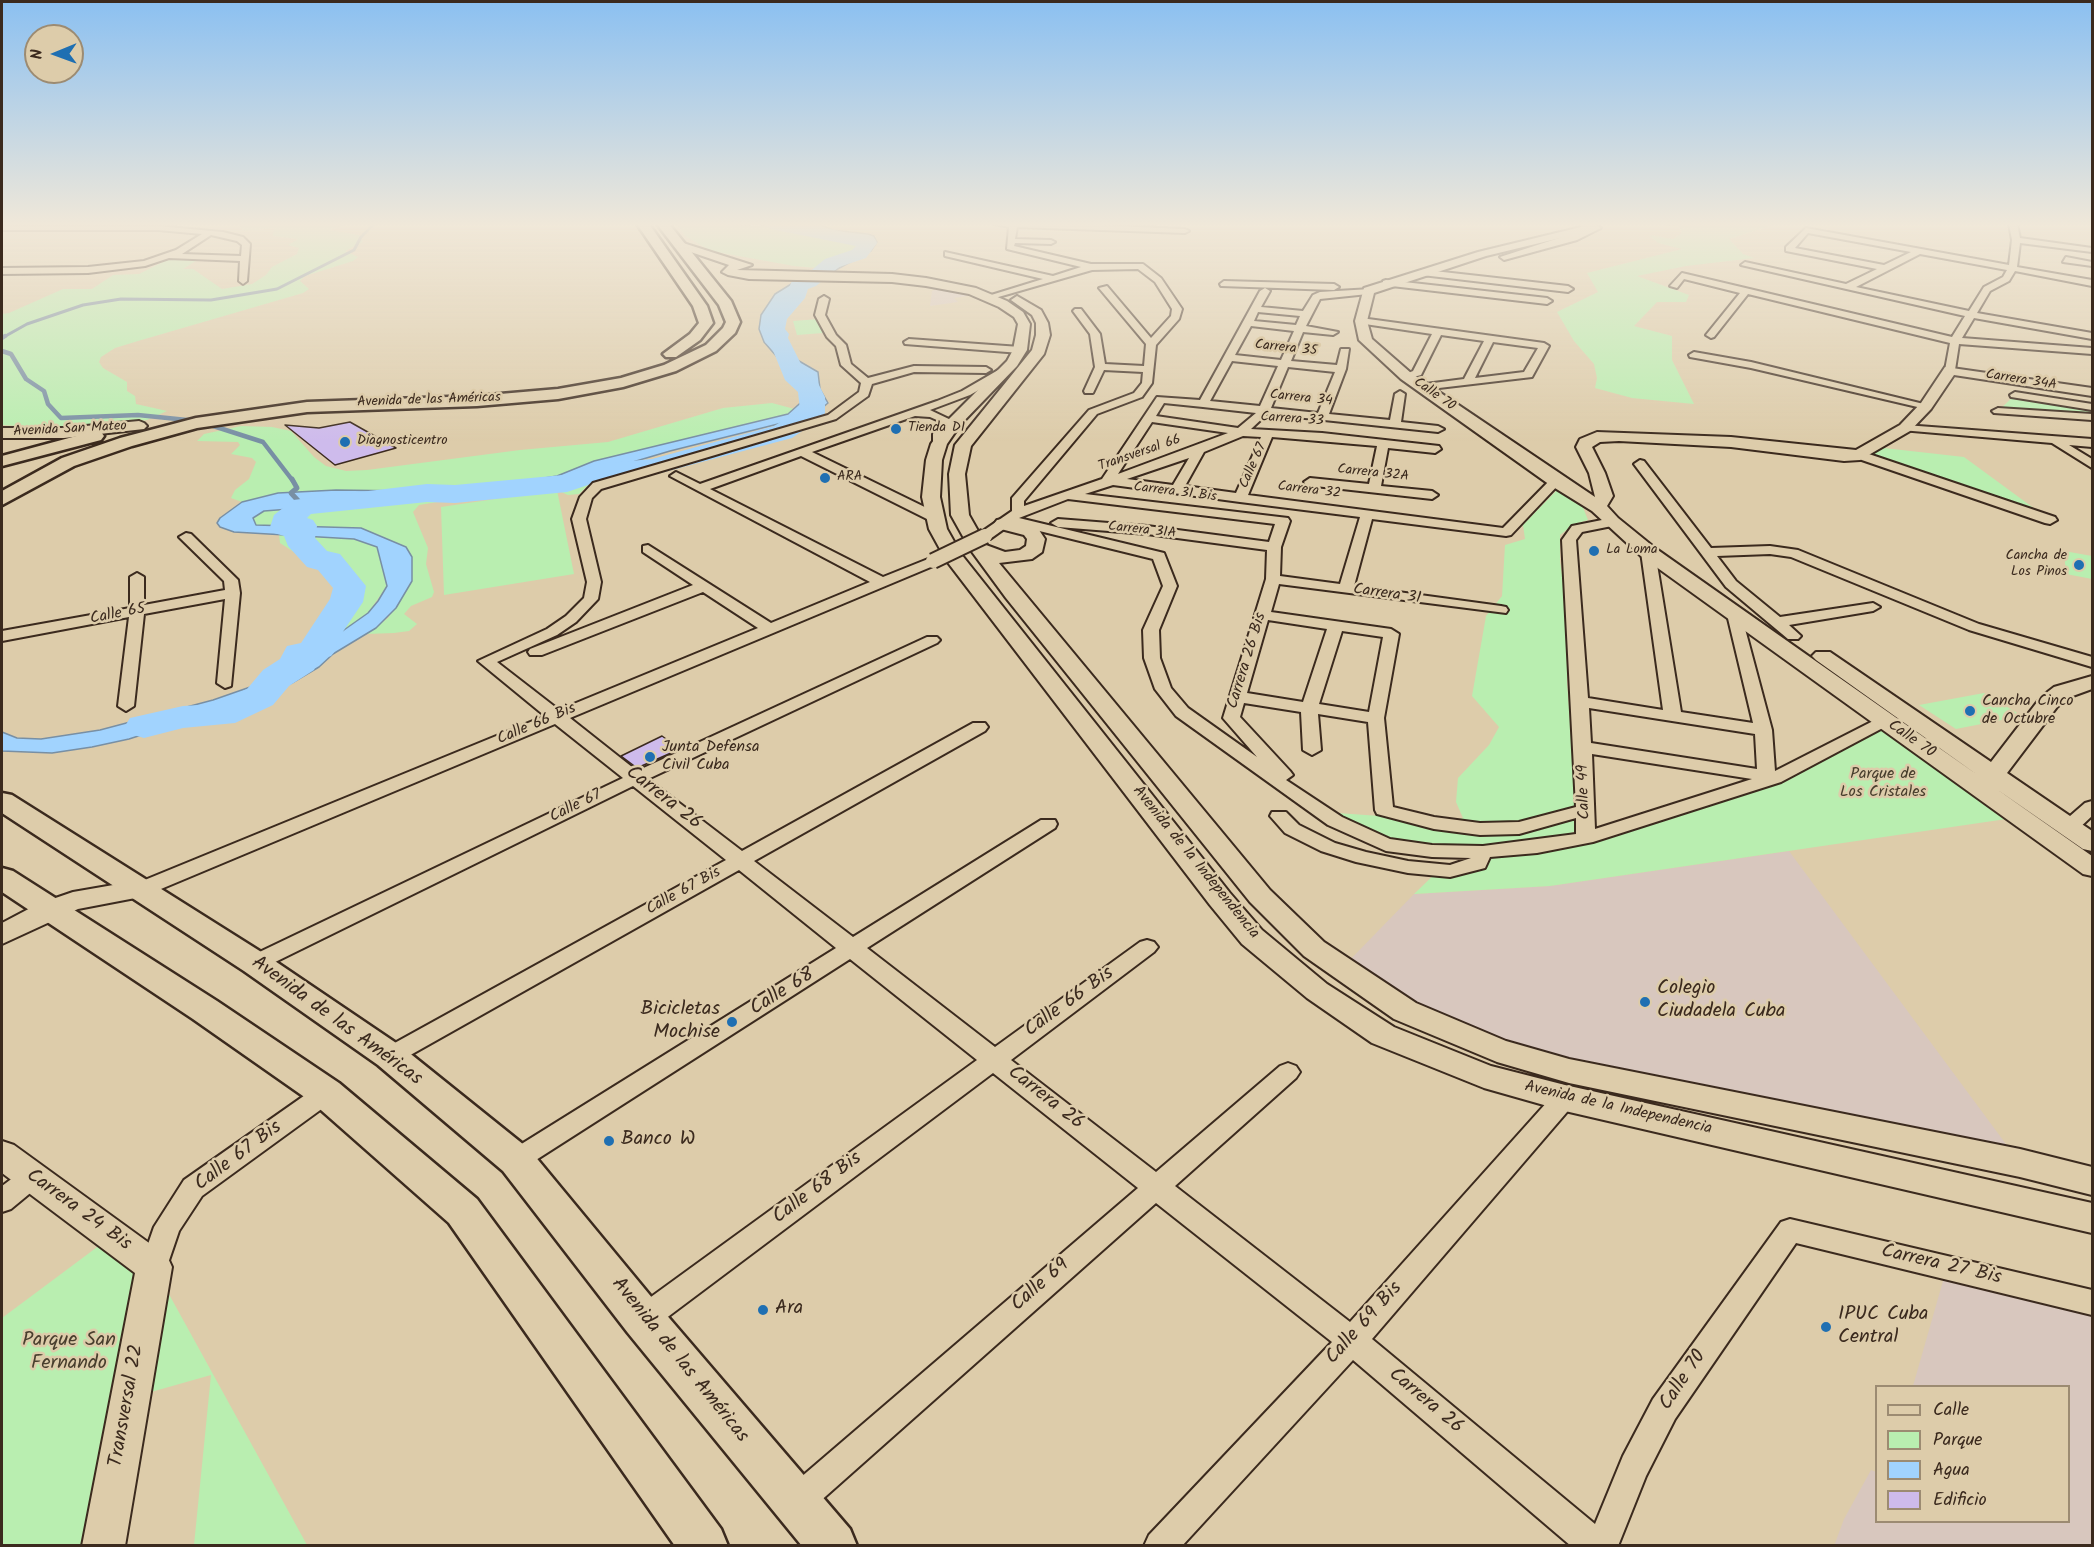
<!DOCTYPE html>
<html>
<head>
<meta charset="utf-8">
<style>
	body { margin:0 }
	#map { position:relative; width:2094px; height:1547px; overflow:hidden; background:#dca; font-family:Kalam,sans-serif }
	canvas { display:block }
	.frame { position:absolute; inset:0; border:3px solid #3b2a1e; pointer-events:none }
	.legend { position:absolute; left:1875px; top:1385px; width:195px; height:138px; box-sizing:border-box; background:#dca; border:2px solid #9c8b72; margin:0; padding:8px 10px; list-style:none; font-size:18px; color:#3b2a1e }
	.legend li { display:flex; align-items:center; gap:12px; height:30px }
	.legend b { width:30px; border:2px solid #9c8b72 }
	.north { position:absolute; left:24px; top:24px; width:60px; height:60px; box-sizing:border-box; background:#dca; border:2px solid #9c8b72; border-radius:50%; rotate:269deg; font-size:16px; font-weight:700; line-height:24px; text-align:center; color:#3b2a1e }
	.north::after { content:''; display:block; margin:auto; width:21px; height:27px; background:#1f6fb2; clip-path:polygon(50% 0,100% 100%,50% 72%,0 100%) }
</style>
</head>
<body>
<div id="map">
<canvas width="2094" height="1547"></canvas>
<div class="frame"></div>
<ul class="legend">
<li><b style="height:8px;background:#dca"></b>Calle</li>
<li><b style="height:16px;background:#b9eeb0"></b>Parque</li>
<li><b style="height:16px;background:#a1d3fe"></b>Agua</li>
<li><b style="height:16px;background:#cebbec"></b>Edificio</li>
</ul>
<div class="north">N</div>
</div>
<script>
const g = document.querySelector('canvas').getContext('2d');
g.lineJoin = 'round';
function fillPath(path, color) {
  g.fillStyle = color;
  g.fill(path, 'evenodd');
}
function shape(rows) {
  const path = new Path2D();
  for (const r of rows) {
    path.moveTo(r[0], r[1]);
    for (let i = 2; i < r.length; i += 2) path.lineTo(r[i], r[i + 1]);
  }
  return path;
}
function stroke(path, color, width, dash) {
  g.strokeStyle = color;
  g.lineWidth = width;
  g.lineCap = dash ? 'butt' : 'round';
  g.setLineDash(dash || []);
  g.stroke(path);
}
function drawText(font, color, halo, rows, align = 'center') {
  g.font = font + ' Kalam,sans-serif';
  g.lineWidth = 5;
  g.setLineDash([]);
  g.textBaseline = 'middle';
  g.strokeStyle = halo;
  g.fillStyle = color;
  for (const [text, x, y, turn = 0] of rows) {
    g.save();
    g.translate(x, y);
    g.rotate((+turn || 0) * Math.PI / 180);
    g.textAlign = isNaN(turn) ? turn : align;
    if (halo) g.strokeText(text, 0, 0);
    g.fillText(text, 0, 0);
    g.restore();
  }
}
fillPath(shape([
	[948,285,980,294,954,298,958,302,930,306,932,291],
	[1789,851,2020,1163,1497,1050,1341,969,1414,894,1550,886],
	[1947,1267,2092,1303,2092,1545,1834,1546,1844,1519,1871,1470,1876,1472,1876,1522,2068,1522,2068,1386,1913,1386]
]), '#d8c7be');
fillPath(shape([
	[238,224,346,224,330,230,359,235,363,242,345,251,358,257,353,261,305,276,300,281,309,289,303,293,138,341,115,348,101,357,99,362,103,368,127,382,127,391,135,396,136,404,167,411,147,420,107,426,69,429,2,425,2,314,9,313,63,289,92,289,113,275,139,274,169,259,199,259,183,269,193,269,222,289,252,284,266,275,272,267,297,254,299,248,288,245,298,239,273,236,274,228,244,231],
	[677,224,806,227,826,233,861,236,855,251,817,268,794,266,711,251,685,236],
	[1643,224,1777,224,1729,239,1743,254,1754,258,1686,266,1637,276,1689,295,1686,302,1657,302,1634,326,1672,336,1672,360,1694,404,1632,398,1595,388,1597,378,1594,364,1574,341,1557,312,1598,292,1587,273,1682,249,1658,243,1649,235,1673,239,1682,233,1679,226],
	[819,319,823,333,797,335,793,321],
	[2015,395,2092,407,2092,417,1998,411],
	[772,403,802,411,594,461,557,476,513,483,407,491,336,490,278,493,242,502,231,498,235,490,249,479,256,462,252,458,231,454,240,445,238,442,197,441,204,434,241,426,272,427,291,431,314,457,326,466,346,471,367,470,520,450,608,442,723,408],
	[1875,447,1964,457,2050,520,1860,455],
	[598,472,606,476,591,482,579,494,568,495,557,490,574,574,444,595,441,507,556,490,473,496,419,505,413,512,428,548,426,564,434,592,432,597,411,606,404,614,417,624,409,631,394,633,366,634,388,618,412,581,406,547,361,528,256,525,253,518,264,511,277,509,503,490,562,483],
	[1559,488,1582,505,1588,520,1574,524,1560,535,1560,562,1568,613,1567,682,1575,786,1574,832,1521,847,1537,847,1775,778,1885,722,2020,817,1550,886,1414,894,1439,870,1450,871,1483,852,1512,849,1389,840,1358,832,1337,813,1380,816,1428,829,1463,818,1456,802,1458,778,1489,745,1499,727,1472,696,1486,616,1502,596,1505,545,1525,539,1523,525],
	[279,535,354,539,377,547,387,586,368,613,301,662,298,660,300,649,329,624,336,613,356,605,364,587,359,577,349,569,341,564,297,554,280,543],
	[2064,551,2092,556,2092,579,2066,574],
	[1984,693,2022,716,1956,729,1919,705],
	[112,1236,154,1267,307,1545,194,1545,211,1375,130,1398,103,1545,2,1546,2,1318]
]), '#b9eeb0');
const water = shape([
	[752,224,818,224,833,230,868,234,874,236,877,242,871,251,806,286,781,310,777,318,778,334,787,354,818,372,820,389,828,403,814,415,670,451,562,483,420,499,264,511,253,518,256,525,361,528,406,547,412,557,412,581,396,608,376,628,333,654,319,667,292,683,260,697,129,739,92,747,52,753,2,751,2,732,17,738,41,739,100,730,213,700,276,678,368,613,378,601,387,586,377,547,354,539,234,532,220,527,217,523,220,518,242,502,278,493,336,490,407,491,513,483,557,476,594,461,788,414,807,397,797,380,764,342,759,329,761,315,775,294,817,268,855,251,861,244,861,237,834,234,806,227,752,224]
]);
fillPath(water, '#a1d3fe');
stroke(water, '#788fa4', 1.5);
stroke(shape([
	[2,338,27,324,83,305,121,299,211,300,277,289,354,250,361,237,374,224]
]), '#788fa4', 3);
stroke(shape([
	[2,338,5,336],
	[2,351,11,354,26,379,44,391,48,404,61,418,138,415,197,421],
	[207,424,263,442,293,481]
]), '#788fa4', 4.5);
stroke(shape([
	[292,479,297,488,291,493,303,506]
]), '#788fa4', 5);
fillPath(shape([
	[762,224,821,227,875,239,877,243,866,258,839,267,816,286,808,289,805,298,787,319,785,329,789,334,788,338,807,376,818,383,825,397,825,413,821,418,792,438,653,475,597,482,567,492,455,503,427,502,311,514,307,518,313,520,317,526,315,538,327,551,340,554,366,586,363,602,336,642,337,649,331,656,318,660,314,670,289,686,273,705,235,723,183,728,144,738,130,734,125,726,130,718,183,706,215,704,247,689,263,670,280,659,287,646,301,643,330,599,333,588,318,570,307,567,288,546,284,536,274,533,270,527,274,515,293,500,427,484,455,485,563,475,598,464,652,459,774,426,800,410,798,392,785,380,772,348,765,342,766,337,762,332,766,318,785,296,792,281,802,278,825,259,852,250,856,246,771,229,762,224]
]), '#a1d3fe');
const building = shape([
	[350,422,396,448,335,465,285,425,319,428,350,422],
	[662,736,680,749,637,768,621,756,662,736]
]);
fillPath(building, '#cebbec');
stroke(building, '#3b2a1e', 1.5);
const street = shape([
	[995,224,1070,224,1185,229,1189,231,1185,233,1017,227,1015,239,1051,240,1055,242,1051,244,1015,243,1014,246,1091,264,1143,264,1161,278,1182,309,1179,319,1156,345,1152,383,1142,397,1097,414,1024,501,1024,506,1102,479,1157,397,1200,400,1260,291,1265,288,1270,291,1261,307,1303,311,1313,295,1320,292,1371,289,1373,291,1368,294,1320,299,1306,326,1338,332,1333,335,1303,332,1291,361,1337,365,1341,349,1349,349,1346,369,1329,414,1390,420,1395,394,1400,391,1405,394,1401,422,1438,426,1444,429,1438,432,1267,414,1251,429,1322,433,1439,446,1441,449,1435,453,1388,448,1381,486,1432,491,1438,495,1432,499,1306,485,1304,482,1310,478,1369,484,1377,446,1272,437,1248,495,1503,528,1552,478,1556,477,1562,481,1511,535,1506,536,1372,519,1354,586,1501,606,1506,607,1508,610,1506,613,1279,584,1271,612,1391,629,1399,634,1384,718,1393,807,1434,817,1480,823,1519,822,1576,807,1562,540,1572,526,1612,518,1617,519,1617,525,1582,532,1576,540,1588,698,1663,710,1641,552,1648,548,1655,552,1681,712,1753,723,1726,610,1733,606,1740,610,1772,730,1775,771,1879,718,1885,717,1894,722,1781,782,1593,842,1537,853,1490,857,1485,868,1450,877,1408,873,1356,862,1321,851,1285,833,1270,816,1272,812,1286,812,1299,825,1335,843,1366,852,1408,861,1450,865,1471,858,1432,857,1386,851,1328,825,1176,716,1155,689,1144,658,1143,630,1163,586,1153,559,1011,524,990,539,980,539,980,533,1012,511,1012,498,1089,410,1134,393,1142,383,1143,372,1104,370,1093,393,1085,393,1084,391,1095,367,1090,334,1073,311,1075,309,1081,309,1100,334,1105,364,1144,366,1146,344,1099,288,1107,286,1151,338,1171,316,1172,309,1155,282,1138,269,1092,270,988,300,988,296,1043,279,945,256,945,252,1053,276,1081,267,1007,249,1009,227,995,224],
	[1258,312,1300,316,1296,325,1254,321,1258,312],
	[1251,326,1294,331,1281,360,1235,355,1251,326],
	[1232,361,1278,366,1260,406,1210,401,1232,361],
	[1288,367,1335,372,1318,413,1271,408,1288,367],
	[1164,403,1203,407,1256,413,1238,428,1156,416,1164,403],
	[1152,422,1228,433,1118,474,1152,422],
	[1243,436,1261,437,1236,493,1185,486,1204,452,1243,436],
	[1189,458,1173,485,1127,479,1189,458],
	[1113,485,1240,502,1360,517,1340,584,1280,576,1281,547,1290,521,1288,518,1085,494,1113,485],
	[1068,499,1275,524,1269,542,1147,526,1058,519,1051,523,1058,527,1147,534,1267,550,1266,579,1223,718,1257,757,1188,708,1171,688,1160,658,1159,630,1177,586,1164,553,1019,518,1068,499],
	[1268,620,1327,629,1303,702,1247,693,1268,620],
	[1342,631,1383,637,1369,712,1319,704,1342,631],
	[1244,703,1301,712,1303,750,1312,755,1321,750,1318,714,1368,722,1375,810,1377,814,1434,829,1480,835,1519,834,1576,818,1576,834,1483,846,1432,845,1390,839,1342,817,1286,780,1293,775,1290,771,1240,717,1244,703],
	[1589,708,1755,734,1757,769,1591,743,1589,708],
	[1592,754,1752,779,1595,829,1592,754],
	[1583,224,1595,224,1601,228,1577,240,1504,260,1500,257,1590,228,1583,224],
	[2009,224,2017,224,2020,238,2092,248,2092,252,2020,243,2017,267,2092,280,2092,286,2015,271,2009,281,1990,291,1977,313,2092,333,2092,339,1974,318,1962,338,2092,348,2092,354,1959,344,1955,370,1950,373,1945,370,1950,343,1748,294,1714,337,1711,338,1706,335,1740,293,1684,279,1677,288,1670,286,1682,273,1952,337,1965,316,1741,265,1745,262,1846,284,1877,269,1786,251,1786,247,1806,228,2009,265,2012,240,2009,224],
	[1808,233,1911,252,1884,265,1795,248,1808,233],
	[1920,254,2007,270,2003,277,1984,287,1969,311,1856,287,1920,254],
	[2,226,158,226,223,232,243,237,250,244,247,281,243,284,239,281,240,261,169,258,145,266,88,273,2,274,2,268,88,267,144,261,176,250,202,234,158,230,2,230,2,226],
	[211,235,237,241,242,245,241,256,182,254,211,235],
	[2066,257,2092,262,2092,266,2063,262,2066,257],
	[1425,270,1568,286,1573,289,1568,292,1422,275,1422,271,1425,270],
	[1386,280,1547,298,1552,301,1547,304,1383,285,1383,281,1386,280],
	[1224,281,1334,284,1339,287,1334,290,1221,286,1220,284,1224,281],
	[824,296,829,299,825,315,836,335,846,345,851,364,868,378,914,366,986,367,991,370,986,373,914,372,872,384,868,396,836,419,601,489,592,498,586,519,601,582,598,599,576,622,557,635,497,662,559,710,758,628,703,592,542,655,530,655,528,652,530,649,693,585,643,552,643,546,648,545,771,623,870,582,670,476,676,472,700,484,937,401,962,391,1000,369,1008,369,1008,373,970,395,930,410,951,420,943,447,933,444,933,434,939,421,930,417,915,416,812,452,939,514,939,520,929,520,801,456,710,489,883,577,933,557,938,558,938,564,570,718,637,771,927,637,937,637,940,640,937,643,648,779,742,851,973,723,985,723,988,727,985,731,754,861,853,937,1041,820,1055,820,1057,824,1055,828,867,948,995,1047,1140,942,1147,940,1154,942,1158,947,1154,952,1011,1060,1156,1172,1280,1066,1288,1063,1296,1066,1300,1072,1296,1078,1175,1186,1350,1322,1557,1091,1565,1089,1573,1091,1577,1098,1573,1105,1372,1339,1595,1524,1623,1456,1653,1399,1781,1222,1790,1219,2092,1290,2092,1315,1796,1243,1675,1419,1646,1476,1618,1546,1571,1546,1353,1360,1182,1546,1144,1546,1149,1535,1332,1342,1156,1203,808,1512,797,1517,786,1512,781,1501,786,1490,1138,1188,993,1073,653,1328,643,1332,633,1328,629,1319,633,1310,977,1060,850,959,525,1167,516,1170,507,1167,503,1160,507,1153,836,948,739,870,398,1062,390,1065,382,1062,378,1056,382,1050,726,860,633,786,263,968,255,971,247,968,244,963,247,958,623,778,555,724,149,894,142,896,135,894,132,889,135,884,545,716,478,661,547,629,566,616,584,598,587,582,572,519,580,497,593,483,828,415,859,392,861,383,841,365,836,346,827,337,815,315,819,299,824,296],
	[1361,318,1544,343,1549,346,1532,377,1422,390,1418,389,1418,385,1464,379,1484,341,1441,335,1421,375,1406,379,1401,376,1413,371,1432,334,1358,323,1358,319,1361,318],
	[1493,342,1538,348,1524,372,1475,378,1493,342],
	[909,339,1020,347,1025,350,1020,353,905,344,904,342,909,339],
	[1694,352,1751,362,1932,406,1926,409,1751,368,1690,357,1689,355,1694,352],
	[2015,392,2092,404,2092,410,2011,397,2010,395,2015,392],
	[1998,408,2092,414,2092,420,1994,413,1992,411,1998,408],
	[1905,425,2092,439,2092,447,2069,445,2092,459,2092,468,2052,443,1901,430,1899,428,1905,425],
	[1860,451,2055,517,2057,520,2050,524,2045,523,1856,458,1854,455,1860,451],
	[1640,460,1644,461,1711,548,1770,546,1798,550,1979,624,2092,657,2092,667,1969,630,1791,557,1770,554,1717,556,1736,581,1780,617,1873,603,1880,607,1873,611,1789,625,1801,636,1798,639,1788,639,1726,587,1634,464,1640,460],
	[186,533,191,534,238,580,240,593,231,686,225,688,217,683,225,599,144,614,134,706,126,711,118,706,129,617,2,641,2,631,130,608,130,577,137,573,144,577,144,605,225,590,224,581,179,537,186,533],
	[2092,801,2092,816,2076,831,2062,831,2060,827,2062,823,2085,803,2092,801],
	[326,1084,334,1086,338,1093,334,1100,202,1196,179,1231,164,1275,154,1279,144,1275,140,1267,154,1227,184,1180,318,1086,326,1084],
	[31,1167,40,1171,44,1178,40,1185,11,1209,2,1212,2,1186,22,1171,31,1167]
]);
const secondary = shape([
	[1582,224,1592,224,1589,231,1486,256,1374,293,1367,321,1372,339,1411,373,1595,497,1589,473,1576,447,1580,439,1597,432,1731,437,1856,450,1900,425,1921,403,1945,367,2092,388,2092,396,1954,375,1931,409,1910,431,1860,460,1844,461,1731,447,1619,441,1600,442,1592,447,1605,473,1613,496,1607,506,1618,518,1655,548,1979,776,1816,660,1812,656,1816,652,1830,652,1991,762,2041,697,2054,687,2092,676,2092,689,2070,697,2057,707,2007,773,2092,831,2092,851,2083,849,1995,788,2092,856,2092,876,2083,874,1641,556,1592,511,1550,485,1401,379,1359,340,1355,321,1364,288,1478,252,1581,227,1582,224],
	[680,242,752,265,737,270,892,274,926,278,976,288,1007,301,1023,312,1030,324,1027,350,1017,366,960,425,947,444,942,460,940,497,947,529,961,554,1230,893,1262,930,1327,984,1394,1027,1491,1066,1565,1085,2092,1203,2092,1233,1565,1111,1484,1088,1372,1043,1307,998,1242,944,1210,905,946,560,929,529,922,497,926,460,931,444,949,419,1007,361,1013,350,1018,324,1014,317,999,307,969,294,926,286,892,282,749,279,728,275,722,272,729,265,676,247,676,243,680,242],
	[1017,296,1041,310,1048,323,1050,335,1044,354,971,446,965,474,969,515,986,545,1005,552,1020,550,1026,546,1027,539,1024,535,997,528,994,524,997,520,1003,519,1037,527,1045,539,1042,552,1032,559,999,563,1270,890,1324,942,1416,1003,1506,1041,1569,1059,2020,1149,2092,1167,2092,1195,2020,1177,1569,1083,1497,1062,1394,1019,1304,956,1250,902,1006,598,970,549,951,515,949,474,955,445,1032,350,1036,335,1036,323,1032,315,1011,300,1017,296],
	[139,421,144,423,147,426,144,429,64,438,2,438,2,428,64,428,139,421],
	[142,880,151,883,155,889,151,895,78,909,2,944,2,923,38,904,73,892,142,880],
	[2,1141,14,1145,167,1256,172,1267,125,1546,82,1546,135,1273,2,1173,2,1141]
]);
const primary = shape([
	[637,224,649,224,707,306,713,323,700,340,676,357,666,357,663,354,690,334,699,323,693,306,637,224],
	[657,224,669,224,731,301,740,322,735,333,716,351,676,371,623,387,558,399,477,406,307,412,197,428,132,446,74,466,2,505,2,491,62,458,120,438,196,418,307,402,477,396,558,389,621,378,664,365,706,345,723,328,726,322,719,305,657,224],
	[95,431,101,432,104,436,101,440,2,466,2,456,95,431],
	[2,793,12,795,266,955,402,1047,529,1149,658,1305,850,1529,857,1546,802,1546,628,1333,503,1171,378,1065,244,971,2,813,2,793],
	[2,868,13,871,217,1001,339,1083,477,1199,721,1529,728,1546,675,1546,449,1223,313,1103,193,1019,2,892,2,868]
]);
stroke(street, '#3b2a1e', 4);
stroke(secondary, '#3b2a1e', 4);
stroke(primary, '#3b2a1e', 5);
fillPath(street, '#dca');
fillPath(secondary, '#dca');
fillPath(primary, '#dca');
const streetBridge = shape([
	[933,561,985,536]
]);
stroke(streetBridge, '#3b2a1e', 18, []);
stroke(streetBridge, '#dca', 14);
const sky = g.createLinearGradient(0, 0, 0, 441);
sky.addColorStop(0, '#8bc0f1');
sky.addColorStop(0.51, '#f0e8d9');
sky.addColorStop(1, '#f0e8d900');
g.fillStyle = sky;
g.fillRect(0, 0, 2094, 441);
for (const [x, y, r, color] of [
	[896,429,6,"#1f6fb2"],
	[345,442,6,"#1f6fb2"],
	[825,478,6,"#1f6fb2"],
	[1594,551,6,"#1f6fb2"],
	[2079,565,6,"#1f6fb2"],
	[1970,711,6,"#1f6fb2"],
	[650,757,6,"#1f6fb2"],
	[1645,1002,6,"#1f6fb2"],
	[732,1022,6,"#1f6fb2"],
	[609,1141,6,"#1f6fb2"],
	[763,1310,6,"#1f6fb2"],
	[1826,1327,6,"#1f6fb2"]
]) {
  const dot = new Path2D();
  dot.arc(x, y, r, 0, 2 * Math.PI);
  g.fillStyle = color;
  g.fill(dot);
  stroke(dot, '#dca', 2);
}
drawText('14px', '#3b2a1e', '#dca', [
	["Carrera 35",1286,349,6],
	["Carrera 34A",2021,381,9],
	["Calle 70",1434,395,35],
	["Carrera 34",1301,399,6],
	["Avenida de las Américas",429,401,-2],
	["Carrera 33",1292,420,4],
	["Avenida San Mateo",70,430,-3],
	["Transversal 66",1140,454,-19],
	["Calle 67",1254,466,-66],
	["Carrera 32A",1373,474,6],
	["Carrera 32",1309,491,7],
	["Carrera 31 Bis",1175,493,7],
	["Carrera 31A",1142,531,6]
]);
drawText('14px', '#3b2a1e', '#dca', [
	["Tienda D1",908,429],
	["Diagnosticentro",357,442],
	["ARA",837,478],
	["La Loma",1606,551],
	["Cancha de",2067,557,"right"],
	["Los Pinos",2067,573,"right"]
], 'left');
drawText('16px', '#3b2a1e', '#dca', [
	["Carrera 31",1387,595,8],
	["Calle 65",118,615,-11],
	["Carrera 26 Bis",1248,661,-73],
	["Calle 66 Bis",537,725,-23],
	["Calle 70",1911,740,35],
	["Calle 49",1585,792,-92],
	["Calle 67",576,807,-26],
	["Avenida de la Independencia",1195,863,51],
	["Calle 67 Bis",684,892,-29],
	["Avenida de la Independencia",1618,1109,13]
]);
drawText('16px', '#3b2a1e', '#dca', [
	["Cancha Cinco",1982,702],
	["de Octubre",1982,720],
	["Junta Defensa",662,748],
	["Civil Cuba",662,766]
], 'left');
drawText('16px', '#483e2d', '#dca', [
	["Parque de",1883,775],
	["Los Cristales",1883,793]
]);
drawText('20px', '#3b2a1e', '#dca', [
	["Carrera 26",663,799,38],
	["Calle 68",783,993,-32],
	["Calle 66 Bis",1070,1003,-36],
	["Avenida de las Américas",336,1022,36],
	["Carrera 26",1045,1099,38],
	["Calle 67 Bis",239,1157,-37],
	["Calle 68 Bis",818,1189,-37],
	["Carrera 24 Bis",78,1211,36],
	["Carrera 27 Bis",1941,1266,13],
	["Calle 69",1041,1286,-41],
	["Calle 69 Bis",1365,1324,-48],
	["Avenida de las Américas",679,1361,51],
	["Calle 70",1684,1381,-56],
	["Carrera 26",1425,1402,40],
	["Transversal 22",128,1406,-80]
]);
drawText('20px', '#3b2a1e', '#dca', [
	["Colegio",1657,990],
	["Ciudadela Cuba",1657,1013],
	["Bicicletas",720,1011,"right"],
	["Mochise",720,1034,"right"],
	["Banco W",621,1141],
	["Ara",775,1310],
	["IPUC Cuba",1838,1316],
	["Central",1838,1339]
], 'left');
drawText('20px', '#483e2d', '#dca', [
	["Parque San",69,1342],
	["Fernando",69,1365]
]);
</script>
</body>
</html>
